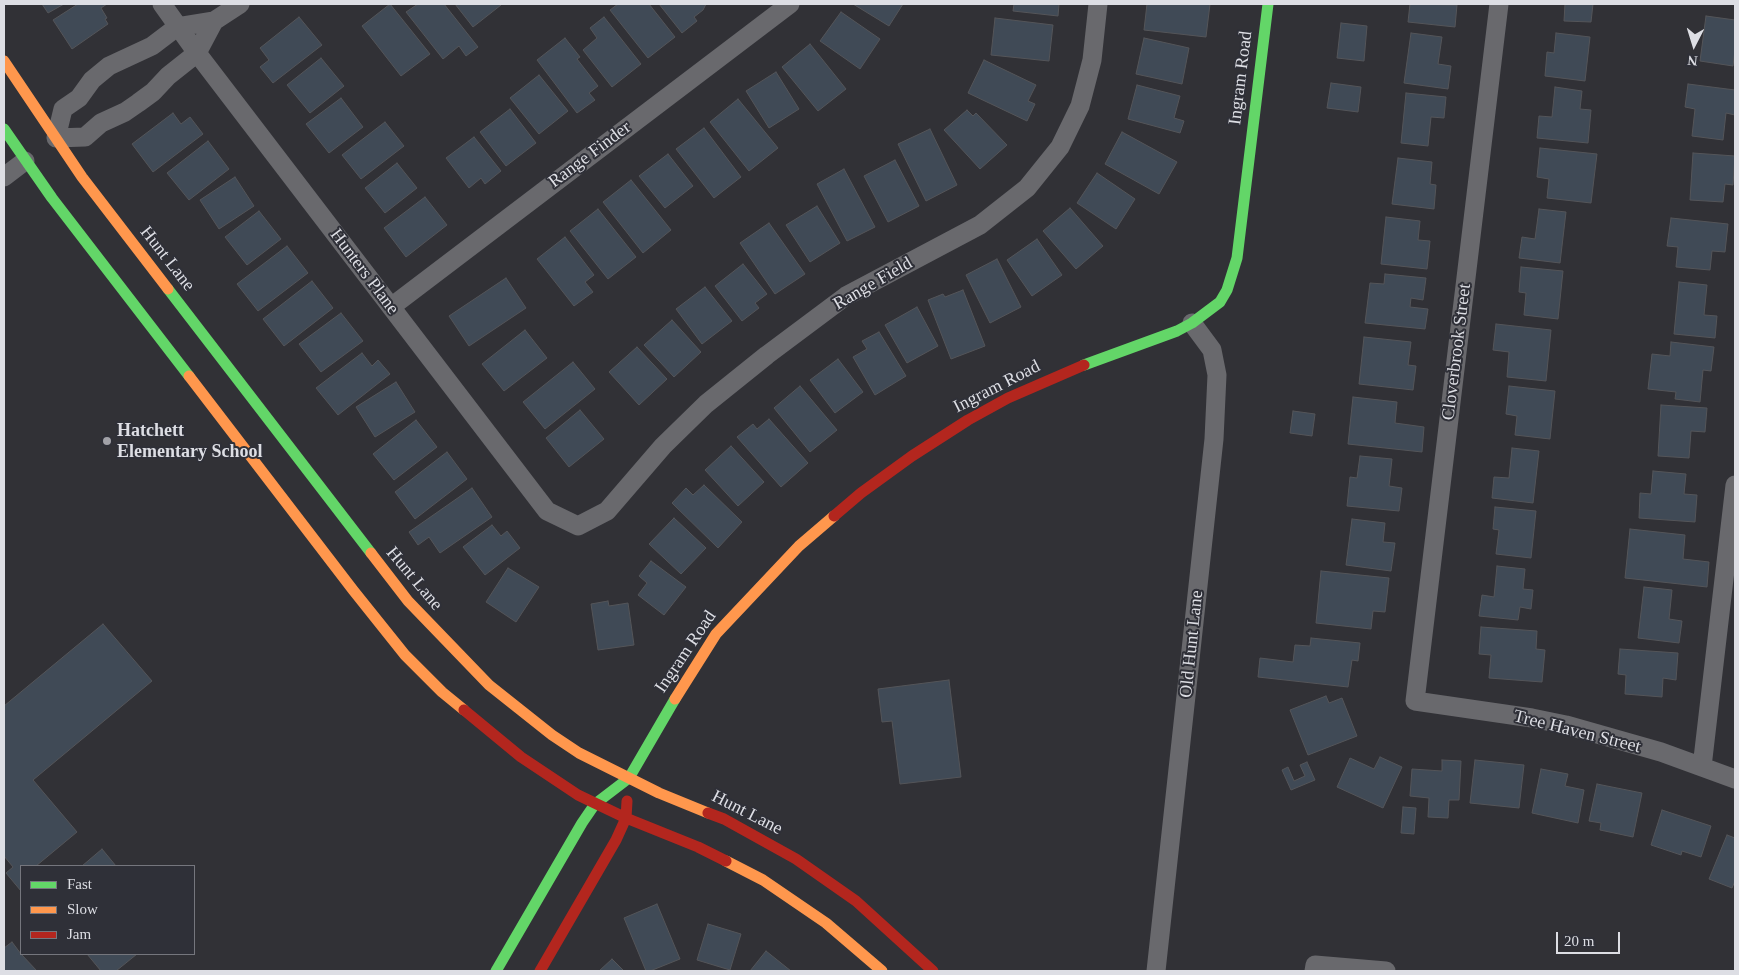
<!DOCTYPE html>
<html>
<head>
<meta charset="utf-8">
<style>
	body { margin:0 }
	#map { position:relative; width:1739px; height:975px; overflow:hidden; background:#313136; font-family:Georgia,serif }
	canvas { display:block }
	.frame { position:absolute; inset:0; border:5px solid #dddee4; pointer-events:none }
	.legend { position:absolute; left:20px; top:865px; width:175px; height:90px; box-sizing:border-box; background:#2f3038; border:1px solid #75767d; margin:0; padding:6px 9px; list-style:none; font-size:15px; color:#dddee4 }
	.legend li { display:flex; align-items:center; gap:10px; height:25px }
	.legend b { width:25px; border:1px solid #75767d }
	.north { position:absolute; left:1669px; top:20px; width:50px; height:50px; -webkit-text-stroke:4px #2f3038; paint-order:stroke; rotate:185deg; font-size:14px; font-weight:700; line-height:20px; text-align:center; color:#dddee4 }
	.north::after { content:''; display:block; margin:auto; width:18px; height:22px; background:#dddee4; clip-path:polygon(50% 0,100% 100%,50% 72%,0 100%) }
	.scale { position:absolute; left:1556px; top:932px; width:64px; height:22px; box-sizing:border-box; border:2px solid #dddee4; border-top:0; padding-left:6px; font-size:15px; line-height:18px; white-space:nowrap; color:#dddee4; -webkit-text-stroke:4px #2f3038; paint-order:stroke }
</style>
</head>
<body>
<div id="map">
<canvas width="1739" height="975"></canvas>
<div class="frame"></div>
<ul class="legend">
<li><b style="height:6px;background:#63d668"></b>Fast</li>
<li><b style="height:6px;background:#ff974d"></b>Slow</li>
<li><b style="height:6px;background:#b3261e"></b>Jam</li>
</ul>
<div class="north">N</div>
<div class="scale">20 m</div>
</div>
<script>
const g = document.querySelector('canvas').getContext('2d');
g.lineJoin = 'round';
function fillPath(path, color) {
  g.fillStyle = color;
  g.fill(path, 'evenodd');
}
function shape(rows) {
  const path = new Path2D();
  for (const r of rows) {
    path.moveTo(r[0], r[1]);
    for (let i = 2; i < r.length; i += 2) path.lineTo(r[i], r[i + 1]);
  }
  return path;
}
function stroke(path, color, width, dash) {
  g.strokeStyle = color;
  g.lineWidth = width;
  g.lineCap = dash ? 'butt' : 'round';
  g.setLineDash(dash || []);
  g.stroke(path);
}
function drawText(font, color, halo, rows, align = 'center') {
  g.font = font + ' Georgia,serif';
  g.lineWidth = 4;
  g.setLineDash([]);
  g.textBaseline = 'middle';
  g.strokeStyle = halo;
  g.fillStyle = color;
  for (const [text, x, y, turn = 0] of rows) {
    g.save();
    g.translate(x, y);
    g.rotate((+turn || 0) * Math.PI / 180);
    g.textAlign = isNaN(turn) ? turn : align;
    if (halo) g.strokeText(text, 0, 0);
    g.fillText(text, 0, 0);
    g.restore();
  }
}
const building = shape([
	[42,4,64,4,48,13,42,4],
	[78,4,107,4,101,8,107,18,105,19,108,24,72,49,53,20,78,4],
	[390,4,430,54,401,76,362,26,390,4],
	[418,4,444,4,478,47,466,56,459,46,443,59,406,12,418,4],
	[455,4,500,4,501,5,473,27,455,4],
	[618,4,649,4,675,37,648,58,610,10,618,4],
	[659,4,706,4,703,10,694,17,697,21,682,33,659,4],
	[853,4,903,4,889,26,853,4],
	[1014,4,1059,4,1058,16,1013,11,1014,4],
	[1147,4,1210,4,1206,37,1144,30,1147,4],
	[1410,4,1457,5,1455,27,1408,22,1410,4],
	[1565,4,1593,4,1591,22,1564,21,1565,4],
	[841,12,880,39,860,69,820,41,841,12],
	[1706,16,1735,20,1735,50,1733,66,1700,61,1706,16],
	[299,17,322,45,273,83,260,67,269,60,260,48,299,17],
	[604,17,641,64,612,87,583,50,597,38,590,28,604,17],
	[995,18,1053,25,1049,61,991,55,995,18],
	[1341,23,1367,26,1364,61,1337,58,1341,23],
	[1411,33,1442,37,1438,64,1451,66,1448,89,1404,83,1411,33],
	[1556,33,1590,37,1585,81,1545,76,1547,52,1554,53,1556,33],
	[565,38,580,57,577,59,598,86,589,93,595,100,577,113,537,60,565,38],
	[1144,38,1189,48,1182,84,1136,74,1144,38],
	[810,44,846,89,818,111,782,67,810,44],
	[321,58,344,86,310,113,287,85,321,58],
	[984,60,1036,85,1028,101,1035,104,1027,121,968,93,984,60],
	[776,72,799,109,769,128,746,91,776,72],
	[539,75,568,111,539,134,510,98,539,75],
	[1331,83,1361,87,1358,112,1327,108,1331,83],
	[1688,84,1735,90,1735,115,1726,113,1723,140,1692,136,1695,109,1685,107,1688,84],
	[1137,85,1180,96,1174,118,1184,121,1180,133,1128,119,1137,85],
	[1555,87,1582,91,1580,109,1591,110,1588,143,1537,138,1539,116,1552,117,1555,87],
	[1406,93,1446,97,1444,118,1431,117,1428,146,1401,143,1406,93],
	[341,98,363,127,329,153,306,124,341,98],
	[738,99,778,148,749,171,710,122,738,99],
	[510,109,536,143,506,166,480,132,510,109],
	[967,110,973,116,976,113,1007,145,980,169,944,130,967,110],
	[173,113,181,124,190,117,203,134,153,172,132,144,173,113],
	[385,122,404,146,361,179,342,155,385,122],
	[704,128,741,177,714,198,676,149,704,128],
	[930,129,957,185,926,201,898,144,930,129],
	[1122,132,1177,162,1159,194,1105,164,1122,132],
	[474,137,501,171,485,184,481,178,469,188,446,158,474,137],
	[208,141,229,169,189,200,167,173,208,141],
	[1540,148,1597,154,1591,203,1547,198,1549,179,1537,177,1540,148],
	[1693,153,1735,156,1733,185,1725,184,1723,202,1690,200,1693,153],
	[668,154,693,186,665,208,639,176,668,154],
	[1398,158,1432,162,1430,184,1436,185,1434,209,1392,204,1398,158],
	[895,160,919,206,888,222,864,176,895,160],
	[397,163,417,188,385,213,365,188,397,163],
	[844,169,875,227,847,241,817,184,844,169],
	[1097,173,1135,199,1116,229,1077,203,1097,173],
	[235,177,254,206,219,229,200,200,235,177],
	[631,180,671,230,643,253,603,202,631,180],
	[425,197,447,225,406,257,384,228,425,197],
	[817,206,840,243,810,262,786,225,817,206],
	[1070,208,1103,246,1076,269,1043,231,1070,208],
	[598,209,636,257,608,279,570,231,598,209],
	[1539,209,1566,212,1560,263,1519,258,1522,237,1535,239,1539,209],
	[259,211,281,239,247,265,225,237,259,211],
	[1386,217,1420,221,1418,240,1430,241,1427,269,1381,264,1386,217],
	[1671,218,1728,224,1725,252,1712,251,1710,270,1676,267,1678,247,1667,246,1671,218],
	[769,223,805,274,775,294,740,243,769,223],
	[565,237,594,275,585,282,593,292,574,306,537,259,565,237],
	[1037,239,1062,275,1032,296,1007,260,1037,239],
	[287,246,308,273,258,311,237,284,287,246],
	[997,259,1021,307,990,323,966,275,997,259],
	[743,264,767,294,755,303,759,308,742,321,715,286,743,264],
	[1521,267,1563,271,1558,319,1524,315,1526,293,1519,292,1521,267],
	[1385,274,1426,278,1423,300,1411,298,1410,307,1428,309,1425,329,1365,323,1370,283,1384,284,1385,274],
	[506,278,526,308,469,346,449,316,506,278],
	[312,281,333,308,284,346,263,319,312,281],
	[1679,282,1707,285,1704,315,1717,316,1715,338,1674,334,1679,282],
	[705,287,732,321,702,344,676,309,705,287],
	[963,290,985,346,951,359,928,300,943,294,945,297,963,290],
	[917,307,938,346,907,363,885,325,917,307],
	[341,313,363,341,321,372,299,344,341,313],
	[672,320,701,352,674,377,644,345,672,320],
	[1496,324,1551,330,1546,381,1507,377,1509,352,1493,350,1496,324],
	[525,330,547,358,504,391,482,364,525,330],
	[879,332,906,376,875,395,853,357,867,349,862,341,879,332],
	[1364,337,1411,342,1408,365,1416,366,1413,390,1359,384,1364,337],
	[1671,342,1714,347,1711,371,1703,370,1700,402,1675,399,1676,392,1648,389,1652,354,1670,356,1671,342],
	[637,347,667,379,639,405,609,372,637,347],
	[362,353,372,366,378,360,390,374,338,415,316,388,362,353],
	[838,359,863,392,835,413,810,380,838,359],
	[573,362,595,389,545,429,523,402,573,362],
	[396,382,415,412,375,437,356,407,396,382],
	[800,386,837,430,810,452,774,408,800,386],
	[1509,386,1555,391,1550,439,1515,435,1517,416,1506,414,1509,386],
	[1353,397,1397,402,1395,423,1424,427,1422,452,1348,444,1353,397],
	[1661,405,1707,408,1705,432,1691,431,1689,458,1658,456,1661,405],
	[580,410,604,439,569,467,546,438,580,410],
	[1293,411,1315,414,1312,436,1290,433,1293,411],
	[769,419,808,463,781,487,737,437,753,424,757,429,769,419],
	[416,420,437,447,394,480,373,454,416,420],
	[731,446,764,482,738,506,705,470,731,446],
	[1512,448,1539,451,1533,503,1492,498,1494,477,1509,478,1512,448],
	[447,452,467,479,415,519,395,492,447,452],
	[1360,456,1392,459,1389,486,1402,488,1399,511,1347,506,1350,477,1357,478,1360,456],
	[1653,471,1686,474,1684,494,1697,495,1695,522,1639,518,1640,493,1651,494,1653,471],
	[704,485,742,522,718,548,672,503,686,488,693,495,704,485],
	[472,488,492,517,440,553,429,537,418,545,409,532,472,488],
	[1495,507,1536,511,1531,558,1496,554,1499,530,1493,529,1495,507],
	[674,518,706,548,681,574,649,544,674,518],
	[1352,519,1385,523,1383,542,1395,543,1391,571,1346,565,1352,519],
	[492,525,501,536,507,531,520,548,485,575,463,547,492,525],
	[1630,529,1685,535,1683,559,1709,562,1707,587,1625,578,1630,529],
	[651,561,686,587,664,615,638,595,647,583,639,576,651,561],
	[1497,566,1525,569,1523,589,1533,590,1531,609,1520,607,1518,620,1479,616,1482,595,1494,597,1497,566],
	[508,568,539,587,516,622,486,602,508,568],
	[1321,571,1389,578,1385,612,1373,611,1371,629,1316,623,1321,571],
	[1644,587,1672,590,1669,619,1682,621,1679,643,1638,638,1644,587],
	[608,601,609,606,628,603,634,645,598,650,591,604,608,601],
	[103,624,152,681,33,780,77,832,36,866,21,866,21,891,6,873,13,867,4,856,4,706,103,624],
	[1481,627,1537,631,1536,649,1545,650,1542,682,1489,678,1491,655,1479,654,1481,627],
	[1311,638,1360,643,1358,661,1352,660,1348,687,1258,677,1260,658,1293,662,1295,645,1310,646,1311,638],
	[1620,649,1678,653,1676,680,1663,678,1662,697,1625,694,1626,675,1618,674,1620,649],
	[949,680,961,777,900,784,892,721,882,722,878,689,949,680],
	[1326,696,1329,703,1342,698,1357,736,1308,755,1290,710,1326,696],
	[1380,757,1402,767,1383,808,1337,787,1350,758,1374,769,1380,757],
	[1442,760,1461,761,1459,800,1449,800,1448,818,1428,817,1429,798,1410,796,1412,769,1442,771,1442,760],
	[1475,760,1524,765,1519,808,1470,803,1475,760],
	[1307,762,1315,780,1291,790,1282,770,1288,767,1294,781,1305,776,1300,765,1307,762],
	[1541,769,1568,774,1565,786,1584,790,1578,823,1532,813,1541,769],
	[1597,784,1642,793,1633,837,1600,830,1601,823,1589,821,1597,784],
	[1403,807,1416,808,1414,834,1401,833,1403,807],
	[1662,810,1711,826,1701,857,1682,851,1681,855,1651,845,1662,810],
	[1727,835,1735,838,1735,881,1732,888,1709,879,1727,835],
	[102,849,116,866,82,866,102,849],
	[657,904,680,959,650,971,646,971,624,918,657,904],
	[708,924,741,934,730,970,697,960,708,924],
	[12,942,21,954,37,971,4,971,4,948,12,942],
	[766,951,791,971,750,971,766,951],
	[87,954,137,954,116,971,101,971,87,954],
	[612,959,624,971,599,971,612,959]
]);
fillPath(building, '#404a56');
stroke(building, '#545559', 1);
stroke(shape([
	[162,4,197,53,547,511,578,526,607,511,663,446,706,404,767,355,846,296,980,225,1027,188,1060,147,1080,106,1092,60,1098,4],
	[1499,4,1415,701,1532,718,1566,725,1661,752,1735,779],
	[214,21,197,53,168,76,153,92,138,103,125,112,101,123,85,137,56,138,63,109,79,98,92,80,109,66,152,46,177,27,214,21,240,4],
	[4,177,25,161],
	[391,307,790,4],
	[1702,767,1735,485],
	[1156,971,1214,439,1217,375,1212,350,1192,323],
	[1314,971,1315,965,1386,971]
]), '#69696d', 19);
stroke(shape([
	[4,129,52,198,189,376],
	[168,289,371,553],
	[1084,365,1177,331,1192,323,1220,302,1227,290,1237,258,1268,4],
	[496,971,582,823,595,804,629,778,675,699]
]), '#63d668', 11);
stroke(shape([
	[4,61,82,177,168,289],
	[189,376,353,590,405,655,442,692,464,710],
	[371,553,408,601,489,685,552,735,579,753,659,793,708,813],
	[675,699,716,634,799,546,834,516],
	[726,861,763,880,826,923,882,971]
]), '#ff974d', 11);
stroke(shape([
	[834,516,861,493,912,456,968,420,1008,398,1084,365],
	[464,710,521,757,578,795,626,818,698,847,726,861],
	[708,813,724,819,796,859,856,901,933,971],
	[540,971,616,840,626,818,627,801]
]), '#b3261e', 11);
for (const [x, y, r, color] of [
	[107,441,5,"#a1a1a7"]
]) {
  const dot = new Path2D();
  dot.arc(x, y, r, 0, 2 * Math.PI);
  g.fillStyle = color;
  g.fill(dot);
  stroke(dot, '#2f3038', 2);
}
drawText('18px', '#dddee4', '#2f3038', [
	["Ingram Road",1241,78,-83],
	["Range Finder",590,155,-37],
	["Hunt Lane",167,259,52],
	["Hunters Plane",364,272,53],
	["Range Field",873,284,-30],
	["Cloverbrook Street",1457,352,-83],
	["Ingram Road",997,387,-27],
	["Hunt Lane",414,579,50],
	["Old Hunt Lane",1192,644,-84],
	["Ingram Road",686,652,-56],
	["Tree Haven Street",1577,732,14],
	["Hunt Lane",747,813,27]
]);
drawText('bold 18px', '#dddee4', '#2f3038', [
	["Hatchett",117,431],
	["Elementary School",117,452]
], 'left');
</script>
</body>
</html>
